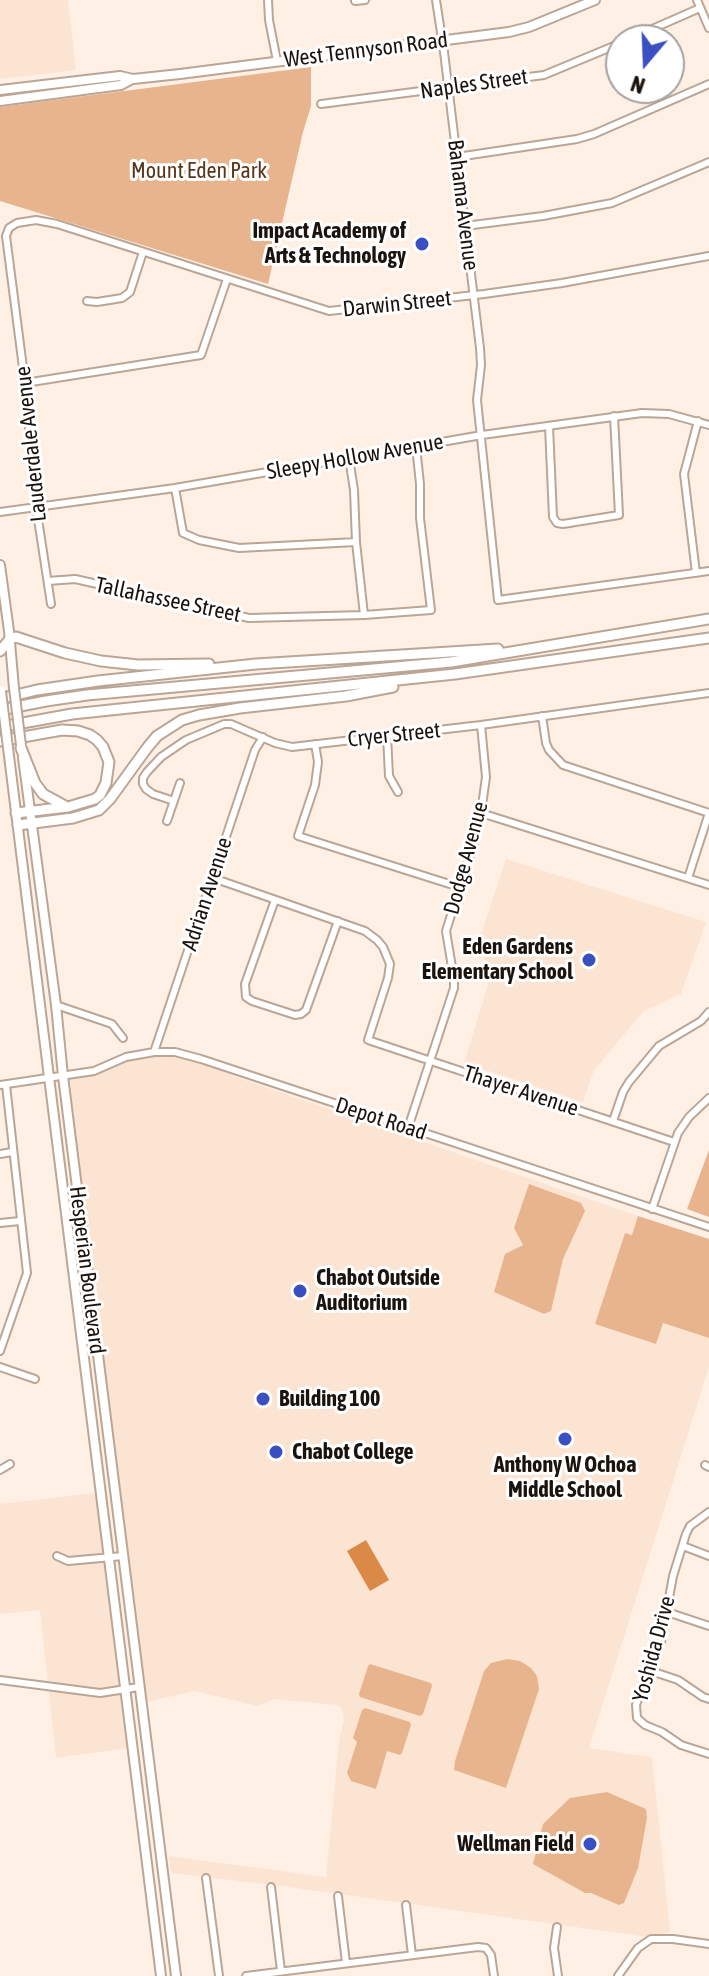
<!DOCTYPE html>
<html>
<head>
<meta charset="utf-8">
<style>
	body { margin:0 }
	#map { position:relative; width:709px; height:1976px; overflow:hidden; background:#fff0e6; font-family:"Asap Condensed",sans-serif }
	canvas { display:block }
	.north { position:absolute; left:605px; top:24px; width:80px; height:80px; box-sizing:border-box; background:#fff; border:2px solid #a4a19e; border-radius:50%; rotate:199deg; font-size:22px; font-weight:700; line-height:32px; text-align:center; color:#1b130d }
	.north::after { content:''; display:block; margin:auto; width:28px; height:36px; background:#3a4fc1; clip-path:polygon(50% 0,100% 100%,50% 72%,0 100%) }
</style>
</head>
<body>
<div id="map">
<canvas width="709" height="1976"></canvas>
<div class="north">N</div>
</div>
<script>
const g = document.querySelector('canvas').getContext('2d');
g.lineJoin = 'round';
function fillPath(path, color) {
  g.fillStyle = color;
  g.fill(path, 'evenodd');
}
function shape(rows) {
  const path = new Path2D();
  for (const r of rows) {
    path.moveTo(r[0], r[1]);
    for (let i = 2; i < r.length; i += 2) path.lineTo(r[i], r[i + 1]);
  }
  return path;
}
function stroke(path, color, width, dash) {
  g.strokeStyle = color;
  g.lineWidth = width;
  g.lineCap = dash ? 'butt' : 'round';
  g.setLineDash(dash || []);
  g.stroke(path);
}
function drawText(font, color, halo, rows, align = 'center') {
  g.font = font + ' "Asap Condensed",sans-serif';
  g.lineWidth = 6;
  g.setLineDash([]);
  g.textBaseline = 'middle';
  g.strokeStyle = halo;
  g.fillStyle = color;
  for (const [text, x, y, turn = 0] of rows) {
    g.save();
    g.translate(x, y);
    g.rotate((+turn || 0) * Math.PI / 180);
    g.textAlign = isNaN(turn) ? turn : align;
    if (halo) g.strokeText(text, 0, 0);
    g.fillText(text, 0, 0);
    g.restore();
  }
}
fillPath(shape([
	[0,0,68,0,76,70,0,79],
	[506,859,706,922,681,994,644,1011,594,1070,583,1102,464,1063,488,985,481,934],
	[175,1052,201,1059,239,1078,638,1216,632,1235,625,1233,656,1344,663,1323,709,1338,709,1367,589,1748,652,1757,670,1931,654,1938,282,1886,171,1873,169,1856,326,1877,339,1740,344,1720,342,1708,336,1705,274,1699,258,1706,194,1691,147,1702,106,1394,88,1233,69,1090,63,1076,94,1071,126,1057],
	[96,1493,128,1748,56,1758,40,1610,0,1614,0,1504]
]), '#fce4d3');
fillPath(shape([
	[311,67,311,106,303,132,268,284,0,201,0,107],
	[709,1150,709,1217,687,1209],
	[529,1184,581,1203,585,1211,563,1259,551,1311,544,1314,494,1292,505,1254,523,1245,514,1228],
	[638,1216,709,1239,709,1338,663,1323,656,1344,595,1324,625,1233,632,1235],
	[507,1659,520,1661,531,1668,537,1676,539,1689,506,1788,454,1770,455,1761,484,1671,491,1663],
	[370,1664,431,1683,432,1686,423,1714,420,1716,360,1697,359,1694,368,1666],
	[365,1708,410,1722,411,1725,402,1753,400,1755,387,1751,376,1789,351,1781,347,1773,357,1742,353,1738,362,1710],
	[607,1792,646,1809,647,1818,638,1868,624,1903,619,1905,591,1893,585,1893,533,1864,543,1824,570,1798]
]), '#e8b48e');
fillPath(shape([
	[366,1540,389,1580,370,1591,347,1551]
]), '#da8947');
const minor = shape([
	[268,0,269,20,277,61],
	[436,0,444,52,480,348,481,365,477,400,498,600,709,571],
	[697,0,709,28],
	[355,1,365,0],
	[627,40,700,8],
	[321,104,544,75,621,43],
	[457,157,577,139,594,134,709,84],
	[465,226,543,216,612,203,709,162],
	[87,301,97,302,122,298,130,292,143,252],
	[25,383,201,355,227,279],
	[549,426,553,517,557,523,563,524,619,515,614,416],
	[349,458,354,490,356,542,364,615],
	[175,488,183,533,199,540,239,548,356,542],
	[0,512,175,488,482,435,642,413,669,414,709,425],
	[696,573,684,474,698,421],
	[48,581,75,579,249,618,364,615,431,610,420,518,420,484,416,446],
	[51,604,36,506,25,383,6,236,9,228,17,223,36,220,57,224,329,311,484,294,562,283,709,256],
	[542,716,546,743,549,750,563,765,709,813,688,878],
	[387,735,389,776,398,792],
	[315,744,318,762,315,785,298,836,459,887],
	[174,801,153,794,146,789,143,784,143,778,147,772,161,757,186,740,224,724,231,724,275,743,292,747,481,725,709,693],
	[481,813,709,885],
	[167,821,180,783],
	[213,878,365,931,377,940,383,947,390,964,388,978,368,1040,674,1142],
	[275,900,245,984,246,997,252,1001,295,1015,301,1014,306,1010,338,921],
	[56,1005,112,1024,123,1038],
	[154,1052,255,750,263,737],
	[0,1085,94,1071,126,1057,154,1052,175,1052,201,1059,709,1227],
	[613,1121,623,1092,629,1082,659,1046,701,1021,709,1012],
	[408,1128,454,988,454,979,446,931,476,836,481,813,486,777,481,725],
	[0,1154,12,1152],
	[652,1209,678,1133,689,1117,709,1098],
	[0,1223,20,1221],
	[0,1351,27,1273,6,1085],
	[0,1367,35,1379],
	[705,1465,709,1467],
	[0,1470,10,1464],
	[709,1512,690,1526,686,1534,673,1576,661,1642,648,1670,636,1705,637,1718,645,1725,662,1732,681,1745,709,1754],
	[683,1546,709,1556],
	[57,1556,68,1561,123,1556],
	[667,1612,709,1626],
	[648,1670,678,1680,703,1697,709,1699],
	[0,1680,100,1693,139,1687],
	[206,1878,219,1976],
	[271,1887,281,1971],
	[338,1896,346,1963],
	[406,1905,412,1955],
	[557,1927,554,1948,558,1976],
	[246,1976,478,1947,486,1948,491,1955,494,1976],
	[618,1976,638,1948,651,1939,673,1939,709,1944]
]);
const major = shape([
	[0,90,120,76,133,79,180,74,509,32,529,27,595,0],
	[0,101,121,85,132,79],
	[0,565,9,631,14,688],
	[8,748,161,1976],
	[23,758,56,1005,63,1076,176,1976]
]);
const highway = shape([
	[0,651,10,639,16,637,65,653,101,661,138,665,209,664],
	[0,699,37,690,98,681,256,664,498,649],
	[0,710,46,701,87,695,451,662,709,619],
	[0,727,72,714,455,674,709,638],
	[0,741,62,730,78,731,90,735,97,740,103,747,109,762,106,783,100,795,95,799,68,807,16,813],
	[21,748,35,783,43,794,65,806],
	[18,825,73,818,99,810,110,799,147,748,157,736,182,720,199,715,240,708,346,696,393,687]
]);
stroke(minor, '#bba595', 10);
stroke(major, '#bba595', 12);
stroke(highway, '#bba595', 13);
stroke(minor, '#fff', 6);
stroke(major, '#fff', 8);
stroke(highway, '#fff', 9);
const majorBridge = shape([
	[14,688,21,745],
	[1,691,8,748]
]);
stroke(majorBridge, '#bba595', 12, []);
stroke(majorBridge, '#fff', 8);
for (const [x, y, r, color] of [
	[422,244,8,"#3a4fc1"],
	[589,960,8,"#3a4fc1"],
	[300,1291,8,"#3a4fc1"],
	[263,1399,8,"#3a4fc1"],
	[565,1439,8,"#3a4fc1"],
	[276,1452,8,"#3a4fc1"],
	[590,1844,8,"#3a4fc1"]
]) {
  const dot = new Path2D();
  dot.arc(x, y, r, 0, 2 * Math.PI);
  g.fillStyle = color;
  g.fill(dot);
  stroke(dot, '#fff', 3);
}
drawText('22px', '#1b130d', '#fff', [
	["West Tennyson Road",366,50,-7],
	["Naples Street",474,84,-8],
	["Bahama Avenue",463,205,83],
	["Darwin Street",397,304,-6],
	["Lauderdale Avenue",31,444,-96],
	["Sleepy Hollow Avenue",355,457,-10],
	["Tallahassee Street",168,600,12],
	["Cryer Street",394,735,-6],
	["Dodge Avenue",466,858,-75],
	["Adrian Avenue",207,894,-72],
	["Thayer Avenue",521,1091,18],
	["Depot Road",381,1119,18],
	["Hesperian Boulevard",87,1270,83],
	["Yoshida Drive",654,1649,-75]
]);
drawText('22px', '#59371c', '#fff', [
	["Mount Eden Park",199,171]
]);
drawText('bold 22px', '#1b130d', '#fff', [
	["Impact Academy of",406,231],
	["Arts & Technology",406,256],
	["Eden Gardens",573,947],
	["Elementary School",573,972],
	["Chabot Outside",316,1278,"left"],
	["Auditorium",316,1303,"left"],
	["Building 100",279,1399,"left"],
	["Chabot College",292,1452,"left"],
	["Anthony W Ochoa",565,1465,"center"],
	["Middle School",565,1490,"center"],
	["Wellman Field",574,1844]
], 'right');
</script>
</body>
</html>
